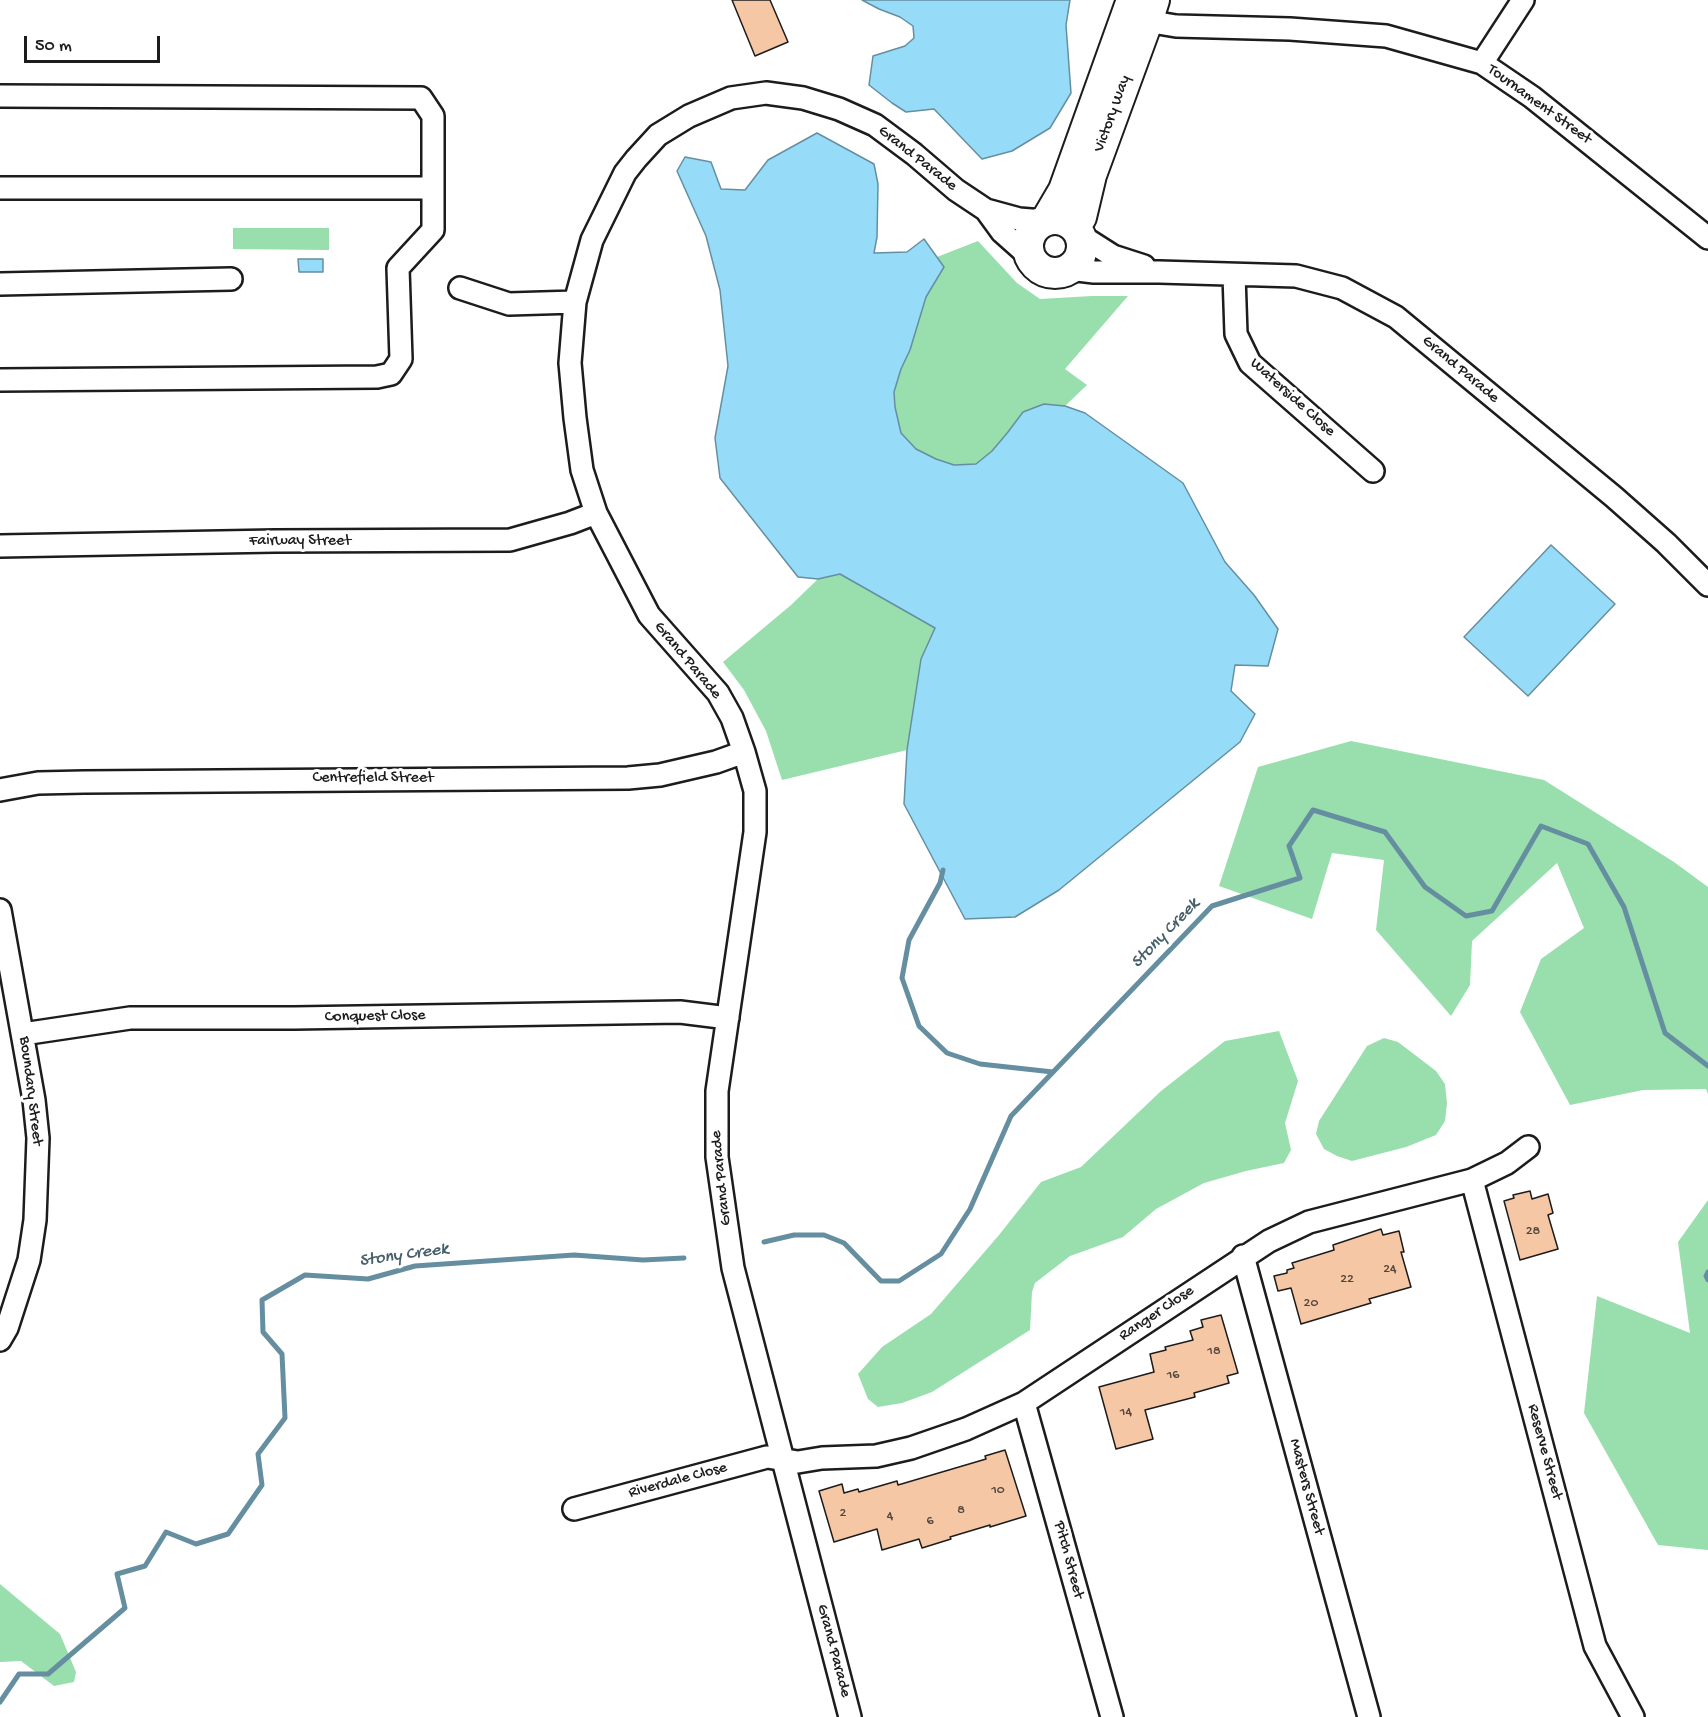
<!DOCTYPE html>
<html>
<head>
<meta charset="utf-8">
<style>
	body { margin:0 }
	#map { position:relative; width:1708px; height:1717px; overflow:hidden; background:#fff; font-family:"Gochi Hand",sans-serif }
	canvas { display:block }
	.scale { position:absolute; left:24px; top:36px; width:136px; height:27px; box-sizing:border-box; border:3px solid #1c1c1c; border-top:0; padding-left:8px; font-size:18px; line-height:21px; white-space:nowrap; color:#1c1c1c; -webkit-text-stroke:4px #fff; paint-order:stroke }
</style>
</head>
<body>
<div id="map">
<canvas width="1708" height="1717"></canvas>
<div class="scale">50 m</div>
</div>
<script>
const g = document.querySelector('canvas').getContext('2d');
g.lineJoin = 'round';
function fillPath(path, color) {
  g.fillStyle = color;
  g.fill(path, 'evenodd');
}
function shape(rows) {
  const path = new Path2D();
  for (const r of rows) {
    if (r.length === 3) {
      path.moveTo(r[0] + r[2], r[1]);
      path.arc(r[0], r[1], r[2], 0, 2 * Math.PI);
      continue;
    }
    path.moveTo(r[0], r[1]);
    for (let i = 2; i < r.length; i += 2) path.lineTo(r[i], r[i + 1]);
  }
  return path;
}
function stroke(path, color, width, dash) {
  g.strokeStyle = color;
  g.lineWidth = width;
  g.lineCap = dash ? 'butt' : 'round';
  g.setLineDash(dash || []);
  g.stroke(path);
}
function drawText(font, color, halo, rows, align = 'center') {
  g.font = font + ' "Gochi Hand",sans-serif';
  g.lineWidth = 6;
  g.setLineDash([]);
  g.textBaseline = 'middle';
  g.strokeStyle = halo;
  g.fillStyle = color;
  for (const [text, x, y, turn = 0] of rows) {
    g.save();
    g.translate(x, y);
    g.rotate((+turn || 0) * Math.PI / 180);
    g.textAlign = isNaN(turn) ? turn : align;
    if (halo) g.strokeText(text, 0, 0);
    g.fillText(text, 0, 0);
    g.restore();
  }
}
fillPath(shape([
	[233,228,329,228,329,250,233,249],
	[978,241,1017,283,1040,299,1092,296,1128,296,1065,369,1087,385,1065,406,1044,404,1023,412,1008,432,992,451,976,464,954,465,936,459,916,449,901,433,895,407,894,392,901,369,910,350,926,297,944,267,937,257],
	[840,574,935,628,921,659,907,750,782,780,766,731,744,690,723,662,791,605,818,579],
	[1351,741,1544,780,1674,862,1708,887,1708,1094,1706,1089,1643,1090,1570,1105,1520,1012,1541,959,1584,928,1557,863,1472,941,1470,985,1451,1016,1376,930,1384,860,1332,853,1312,919,1219,886,1258,767],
	[1279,1031,1298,1081,1285,1123,1291,1150,1284,1163,1246,1171,1204,1183,1156,1209,1123,1237,1070,1256,1035,1283,1032,1292,1030,1330,932,1392,902,1403,878,1407,868,1399,858,1374,882,1347,931,1314,999,1235,1041,1182,1081,1167,1161,1091,1225,1041],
	[1384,1038,1398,1042,1436,1071,1445,1084,1447,1103,1445,1121,1436,1135,1406,1147,1352,1161,1337,1156,1324,1149,1316,1134,1319,1121,1367,1046],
	[1708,1200,1708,1550,1658,1545,1584,1413,1597,1296,1690,1333,1678,1242],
	[0,1584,60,1634,76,1672,74,1682,54,1686,21,1661,0,1662]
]), '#98dfad');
const water = shape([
	[862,0,1070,0,1066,25,1071,93,1050,128,1012,151,982,159,934,109,906,112,892,103,869,85,873,56,905,46,914,38,913,26,900,17,879,9,862,0],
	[817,133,874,164,878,184,877,237,874,253,907,252,924,239,944,267,926,297,910,350,901,369,894,392,895,407,901,433,916,449,936,459,954,465,976,464,992,451,1008,432,1023,412,1044,404,1065,406,1085,413,1183,483,1225,562,1254,595,1278,629,1268,666,1235,665,1231,691,1255,714,1240,742,1059,890,1015,917,965,919,904,804,907,750,921,659,935,628,840,574,818,579,798,577,720,478,715,438,728,366,720,290,706,236,677,171,685,157,711,162,721,189,745,190,768,160,817,133],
	[298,259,323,259,323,272,299,272,298,259],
	[1551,545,1615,604,1528,696,1464,637,1551,545]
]);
fillPath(water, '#96dbf8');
stroke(water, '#658fa0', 1.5);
stroke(shape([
	[943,870,940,883,909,940,902,978,919,1026,947,1053,980,1064,1053,1072],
	[764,1242,794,1235,824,1235,844,1243,881,1281,899,1281,941,1254,970,1209,1011,1116,1212,906,1300,878,1289,846,1313,810,1385,832,1425,887,1466,916,1492,911,1541,826,1588,844,1624,907,1665,1033,1708,1066],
	[1708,1272,1706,1276,1708,1280],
	[0,1702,19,1674,48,1674,125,1608,117,1574,145,1566,166,1532,196,1544,228,1534,262,1485,258,1454,285,1418,282,1354,263,1332,262,1300,305,1275,368,1279,415,1266,574,1255,643,1260,684,1258]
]), '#658fa0', 5);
const building = shape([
	[732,0,770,0,788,42,755,56,732,0],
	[1530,1191,1532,1199,1548,1194,1553,1213,1548,1215,1558,1249,1520,1260,1504,1201,1514,1198,1513,1195,1530,1191],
	[1381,1229,1383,1235,1399,1231,1404,1252,1401,1252,1411,1287,1369,1299,1371,1303,1301,1324,1291,1288,1278,1291,1274,1276,1287,1273,1287,1270,1294,1268,1292,1263,1334,1250,1333,1245,1381,1229],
	[1221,1315,1238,1373,1227,1376,1229,1383,1194,1393,1195,1397,1145,1410,1153,1439,1116,1449,1099,1387,1154,1372,1150,1354,1166,1350,1165,1347,1193,1340,1190,1331,1203,1327,1201,1320,1221,1315],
	[1005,1450,1026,1516,990,1527,990,1525,950,1537,951,1539,922,1548,919,1539,882,1550,877,1529,834,1542,819,1491,842,1484,844,1493,858,1489,859,1492,897,1481,898,1485,986,1459,985,1456,1005,1450]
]);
fillPath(building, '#f6c7a5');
stroke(building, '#1c1c1c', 1.5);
const street = shape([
	[1134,19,1176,26,1290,29,1386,36,1482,63,1532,97,1708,238],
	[1482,63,1523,0],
	[0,96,421,98,433,116,433,230,398,268,401,359,391,374,377,377,0,380],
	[0,188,433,188],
	[986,210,1019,219,1043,221],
	[1080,235,1113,256,1144,266],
	[1069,269,1094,272,1159,272,1296,276,1342,288,1396,317,1614,497,1666,543,1708,585],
	[1234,275,1236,334,1250,363,1373,471],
	[0,284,231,279],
	[460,288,509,304,575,302],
	[0,546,275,541,510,540,570,523,596,513],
	[0,790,38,783,84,782,628,778,660,775,716,762,744,752],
	[0,910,34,1100,38,1138,35,1220,29,1260,7,1328,0,1340],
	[23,1034,130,1018,294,1018,680,1012,728,1018],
	[1472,1180,1595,1646,1633,1717],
	[1243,1256,1369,1717],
	[1024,1403,1112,1717],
	[574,1509,767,1457,798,1462,822,1458,876,1456,911,1448,966,1429,1024,1403,1269,1241,1309,1222,1472,1180,1507,1163,1528,1147],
	[850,1717,733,1268,717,1157,717,1091,755,832,755,791,744,752,732,718,718,693,649,615,596,513,582,470,575,418,570,363,575,302,592,240,625,173,636,159,658,135,689,116,731,98,766,93,803,98,839,109,875,125,914,154,956,190,986,210,1002,232,1029,256]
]);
const secondary = shape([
	[1047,219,1064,190,1132,0],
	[1055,246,27],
	[1075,227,1081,217,1091,175,1147,22,1154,0]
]);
stroke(street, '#1c1c1c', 26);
stroke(secondary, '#1c1c1c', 34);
stroke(street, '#fff', 21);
stroke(secondary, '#fff', 30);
drawText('14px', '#52473e', null, [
	["28",1533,1232],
	["24",1390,1270],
	["22",1347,1280],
	["20",1311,1304],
	["18",1214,1352],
	["16",1173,1376],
	["14",1126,1413],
	["10",998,1491],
	["8",961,1511],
	["2",843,1514],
	["4",890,1517],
	["6",930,1522]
]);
drawText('16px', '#1c1c1c', '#fff', [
	["Tournament Street",1539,105,36],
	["Victory Way",1113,114,-70],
	["Grand Parade",917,159,38],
	["Grand Parade",1460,370,40],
	["Waterside Close",1292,398,42],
	["Fairway Street",300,542],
	["Grand Parade",687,661,50],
	["Centrefield Street",373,779],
	["Conquest Close",375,1017,-1],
	["Boundary Street",30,1091,83],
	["Grand Parade",722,1178,-96],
	["Ranger Close",1157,1314,-34],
	["Reserve Street",1544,1452,75],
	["Riverdale Close",678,1481,-15],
	["Masters Street",1306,1487,75],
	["Pitch Street",1068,1560,75],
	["Grand Parade",833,1651,75]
]);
drawText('italic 18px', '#475f69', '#fff', [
	["Stony Creek",1166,934,-46],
	["Stony Creek",404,1256,-8]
]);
</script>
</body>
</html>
